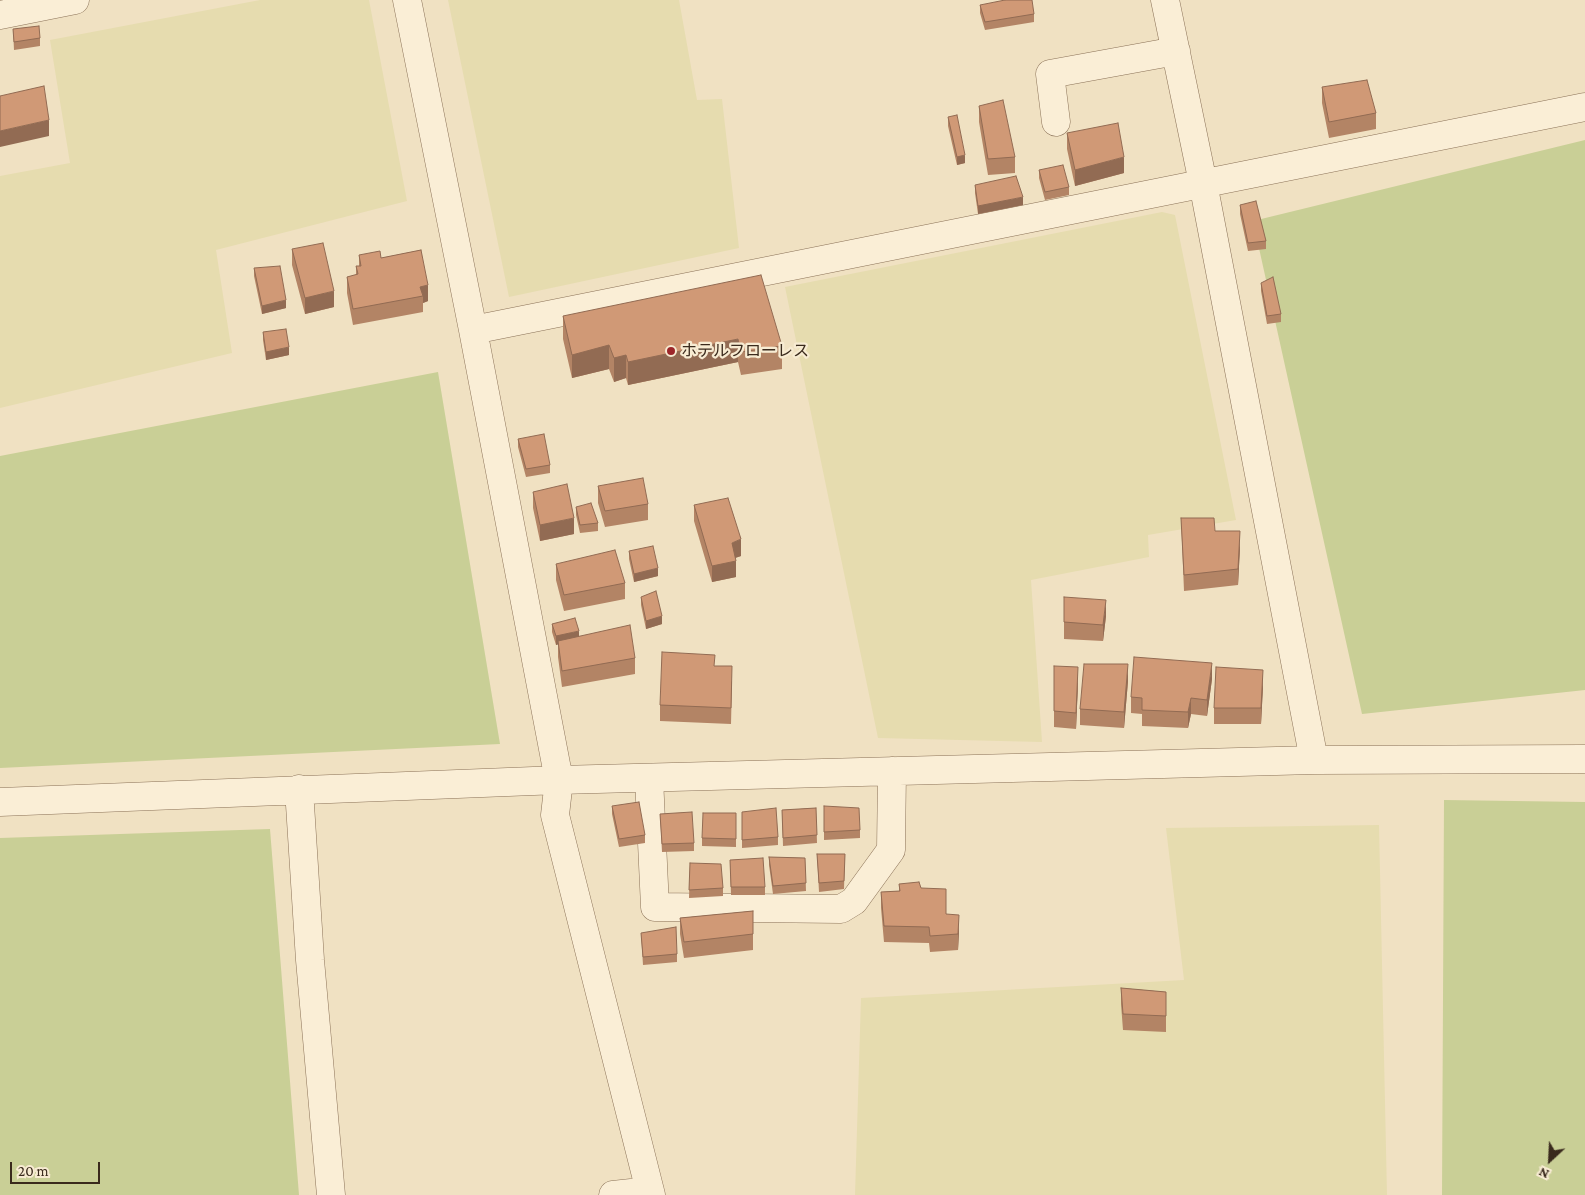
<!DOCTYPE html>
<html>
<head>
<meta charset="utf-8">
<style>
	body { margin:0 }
	#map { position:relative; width:1585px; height:1195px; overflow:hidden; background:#f0e1c2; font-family:"Crimson Pro",serif }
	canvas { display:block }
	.north { position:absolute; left:1525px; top:1135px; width:50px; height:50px; -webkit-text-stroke:4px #f7ebd2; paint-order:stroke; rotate:205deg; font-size:14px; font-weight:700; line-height:20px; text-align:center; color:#3a2a1d }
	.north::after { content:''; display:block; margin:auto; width:18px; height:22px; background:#3a2a1d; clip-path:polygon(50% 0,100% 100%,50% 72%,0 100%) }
	.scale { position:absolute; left:10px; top:1162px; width:90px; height:22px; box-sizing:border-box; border:2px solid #3a2a1d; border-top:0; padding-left:6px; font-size:15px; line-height:18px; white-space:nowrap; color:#3a2a1d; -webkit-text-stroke:4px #f7ebd2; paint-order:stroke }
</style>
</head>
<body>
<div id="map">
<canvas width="1585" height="1195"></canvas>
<div class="north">N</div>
<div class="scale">20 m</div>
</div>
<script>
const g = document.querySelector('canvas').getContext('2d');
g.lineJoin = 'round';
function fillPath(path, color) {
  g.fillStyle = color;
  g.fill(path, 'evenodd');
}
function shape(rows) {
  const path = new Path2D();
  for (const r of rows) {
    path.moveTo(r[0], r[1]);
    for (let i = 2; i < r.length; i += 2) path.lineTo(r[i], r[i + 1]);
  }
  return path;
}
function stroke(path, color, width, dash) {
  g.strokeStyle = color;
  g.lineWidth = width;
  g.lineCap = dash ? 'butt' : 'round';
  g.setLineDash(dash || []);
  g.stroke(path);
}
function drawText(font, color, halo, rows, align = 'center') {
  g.font = font + ' "Crimson Pro","Noto Sans JP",serif';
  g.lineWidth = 4.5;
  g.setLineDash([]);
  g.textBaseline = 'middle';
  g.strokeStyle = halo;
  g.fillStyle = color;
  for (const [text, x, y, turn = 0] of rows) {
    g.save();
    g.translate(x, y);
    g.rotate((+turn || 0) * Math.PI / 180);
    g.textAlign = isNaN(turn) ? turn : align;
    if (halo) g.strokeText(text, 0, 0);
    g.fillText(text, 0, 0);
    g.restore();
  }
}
fillPath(shape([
	[260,0,369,0,407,201,216,250,232,353,0,408,0,176,70,163,50,40],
	[448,0,679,0,697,100,722,99,739,248,509,297],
	[1162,212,1175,215,1236,520,1148,535,1149,557,1031,580,1042,742,878,738,785,287],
	[1379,825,1387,1195,855,1195,861,998,1184,980,1166,828]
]), '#e6dcaf');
fillPath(shape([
	[1585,140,1585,690,1362,714,1253,221],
	[438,372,500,744,0,768,0,456],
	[1444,800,1585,802,1585,1195,1442,1195],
	[270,829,299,1195,0,1195,0,838]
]), '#c9cf96');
const minor = shape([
	[407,0,473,330,559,780,555,815,651,1195],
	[1165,0,1203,183,1314,760],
	[0,15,75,0],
	[1056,122,1050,74,1176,51],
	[473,330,1585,107],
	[649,778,655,907,841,909,854,901,891,850,892,771],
	[299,789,310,960,331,1195],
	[0,802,559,780,1314,760,1585,759],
	[613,1195,650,1191]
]);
stroke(minor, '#8b7258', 29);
stroke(minor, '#faeed6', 28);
fillPath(shape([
	[980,5,1034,14,1034,22,985,30,980,13],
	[13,29,40,38,40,46,14,50],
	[1322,87,1376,113,1376,129,1329,138,1322,103],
	[979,106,1015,157,1015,173,988,175,979,122],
	[948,117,965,163,957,165,948,126],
	[1067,133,1124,173,1075,186,1067,149],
	[1039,170,1069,187,1069,195,1045,200,1039,178],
	[975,185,1023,205,978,214,975,193],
	[1240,205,1266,241,1266,249,1248,251,1240,214],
	[292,249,334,307,305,314,292,265],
	[421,250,428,301,423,303,423,312,353,325,347,293,347,277,356,275,356,266,359,266,359,255,381,258],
	[254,268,286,308,262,314,254,276],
	[1261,283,1281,314,1281,322,1267,324,1261,291],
	[563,316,782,346,782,369,741,375,738,362,628,385,626,378,614,382,609,369,572,378,563,339],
	[263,332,289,355,266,360,263,340],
	[518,439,550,465,550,473,526,477,518,447],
	[598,486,648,504,648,520,605,527,598,503],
	[533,492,574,534,540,541,533,508],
	[694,505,741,556,735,558,736,577,712,582,694,521],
	[576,507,598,523,598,531,580,533,576,515],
	[1181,518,1215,531,1240,547,1238,585,1184,591],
	[629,551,658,576,634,582,629,559],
	[556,564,625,583,625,599,564,611,556,580],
	[641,597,662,624,646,629,641,605],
	[1064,597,1106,616,1103,641,1064,639],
	[552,624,579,636,635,658,635,674,562,687,558,657,558,644,556,645,552,632],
	[715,666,732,682,731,724,660,721,660,705],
	[1054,666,1078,683,1076,729,1054,727],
	[1212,679,1207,716,1191,714,1188,728,1142,726,1142,714,1131,713,1131,697],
	[1128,681,1124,728,1080,725,1080,709],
	[1263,686,1261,724,1214,724,1214,708],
	[612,806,645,835,645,843,619,847,612,814],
	[824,806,860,830,860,838,824,840],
	[816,808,817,843,783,846,782,810],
	[742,812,778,837,778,845,742,848],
	[736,813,736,847,702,846,702,838],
	[660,814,694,843,694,851,662,852],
	[817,854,845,854,844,889,819,892],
	[769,857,805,858,806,891,773,894,769,865],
	[730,860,765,887,765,895,731,895],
	[690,863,723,888,723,896,689,898],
	[899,884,921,888,946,914,959,931,958,950,930,952,929,943,884,942,881,908,881,892,899,891],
	[753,911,753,950,684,958,680,934,680,918],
	[641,933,677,954,677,962,643,965],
	[1121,988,1166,992,1166,1032,1123,1030,1121,1004]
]), '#b38465');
fillPath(shape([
	[49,120,49,136,0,147,0,131],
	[965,155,965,163,957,165,957,157],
	[1124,157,1124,173,1075,186,1075,170],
	[1023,197,1023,205,978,214,978,206],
	[428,285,428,301,423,303,423,296,420,287],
	[334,291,334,307,305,314,305,298],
	[286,300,286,308,262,314,262,306],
	[738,339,738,362,628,385,628,362],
	[609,345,609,369,572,378,572,355],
	[289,347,289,355,266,360,266,352],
	[626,355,626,378,614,382,614,358],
	[574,518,574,534,540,541,540,525],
	[1240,531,1240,547,1238,585,1238,569],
	[741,539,741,556,732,559,732,543],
	[736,561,736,577,712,582,712,566],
	[658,568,658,576,634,582,634,574],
	[1106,600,1106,616,1103,641,1103,625],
	[662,616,662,624,646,629,646,621],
	[579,631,579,639,556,645,556,636],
	[1212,663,1212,679,1207,716,1207,700],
	[1128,664,1128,681,1124,728,1124,712],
	[1078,667,1078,683,1076,729,1076,713],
	[1263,670,1263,686,1261,724,1261,708],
	[1191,698,1191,714,1188,728,1188,712],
	[959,915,959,931,958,950,958,934]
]), '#926b53');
const building = shape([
	[1005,0,1032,0,1034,14,985,22,980,5,1005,0],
	[39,26,40,38,14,42,13,29,39,26],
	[1367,80,1376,113,1329,122,1322,87,1367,80],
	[44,86,49,120,0,131,0,96,44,86],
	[1003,100,1015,157,988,159,979,106,1003,100],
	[957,115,965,155,957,157,948,117,957,115],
	[1118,123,1124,157,1075,170,1067,133,1118,123],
	[1063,165,1069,187,1045,192,1039,170,1063,165],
	[1016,176,1023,197,978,206,975,185,1016,176],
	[1256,201,1266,241,1248,243,1240,205,1256,201],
	[323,243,334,291,305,298,292,249,323,243],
	[421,250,428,285,420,287,423,296,353,309,347,277,358,274,356,266,361,266,359,255,380,251,381,258,421,250],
	[280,266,286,300,262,306,254,268,280,266],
	[761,275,782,346,741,352,738,339,628,362,626,355,614,358,609,345,572,355,563,316,761,275],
	[1273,277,1281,314,1267,316,1261,283,1273,277],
	[286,329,289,347,266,352,263,332,286,329],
	[544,434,550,465,526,469,518,439,544,434],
	[643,478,648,504,605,511,598,486,643,478],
	[567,484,574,518,540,525,533,492,567,484],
	[728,498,741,539,732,543,736,561,712,566,694,505,728,498],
	[591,503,598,523,580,525,576,507,591,503],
	[1181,518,1214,518,1215,531,1240,531,1238,569,1184,575,1181,518],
	[653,546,658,568,634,574,629,551,653,546],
	[615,550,625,583,564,595,556,564,615,550],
	[656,591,662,616,646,621,641,597,656,591],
	[1064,597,1106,600,1103,625,1064,622,1064,597],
	[575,618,579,631,556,636,552,624,575,618],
	[630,625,635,658,562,671,558,641,630,625],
	[662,652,715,655,714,666,732,666,731,708,660,705,662,652],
	[1134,657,1212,663,1207,700,1191,698,1188,712,1142,710,1142,698,1131,697,1134,657],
	[1084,664,1128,664,1124,712,1080,709,1084,664],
	[1054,666,1078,667,1076,713,1054,711,1054,666],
	[1216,667,1263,670,1261,708,1214,708,1216,667],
	[639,802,645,835,619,839,612,806,639,802],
	[824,806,859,808,860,830,824,832,824,806],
	[776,808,778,837,742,840,742,812,776,808],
	[816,808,817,835,783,838,782,810,816,808],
	[692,812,694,843,662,844,660,814,692,812],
	[703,813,736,813,736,839,702,838,703,813],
	[817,854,845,854,844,881,819,883,817,854],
	[769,857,805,858,806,883,773,886,769,857],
	[763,858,765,887,731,887,730,860,763,858],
	[690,863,721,864,723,888,689,890,690,863],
	[919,882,921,888,946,889,946,914,959,915,958,934,930,936,929,927,884,926,881,892,900,891,899,884,919,882],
	[753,911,753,934,684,942,680,918,753,911],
	[676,927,677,954,643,957,641,933,676,927],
	[1121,988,1166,992,1166,1016,1123,1014,1121,988]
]);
fillPath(building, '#d09976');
stroke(building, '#926b53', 1);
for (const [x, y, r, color] of [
	[671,351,5,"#9c262a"]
]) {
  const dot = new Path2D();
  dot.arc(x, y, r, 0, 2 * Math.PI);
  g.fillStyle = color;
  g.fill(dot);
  stroke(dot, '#f7ebd2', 2);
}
drawText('16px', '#3a2a1d', '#f7ebd2', [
	["ホテルフローレス",681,351]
], 'left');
</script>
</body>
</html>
